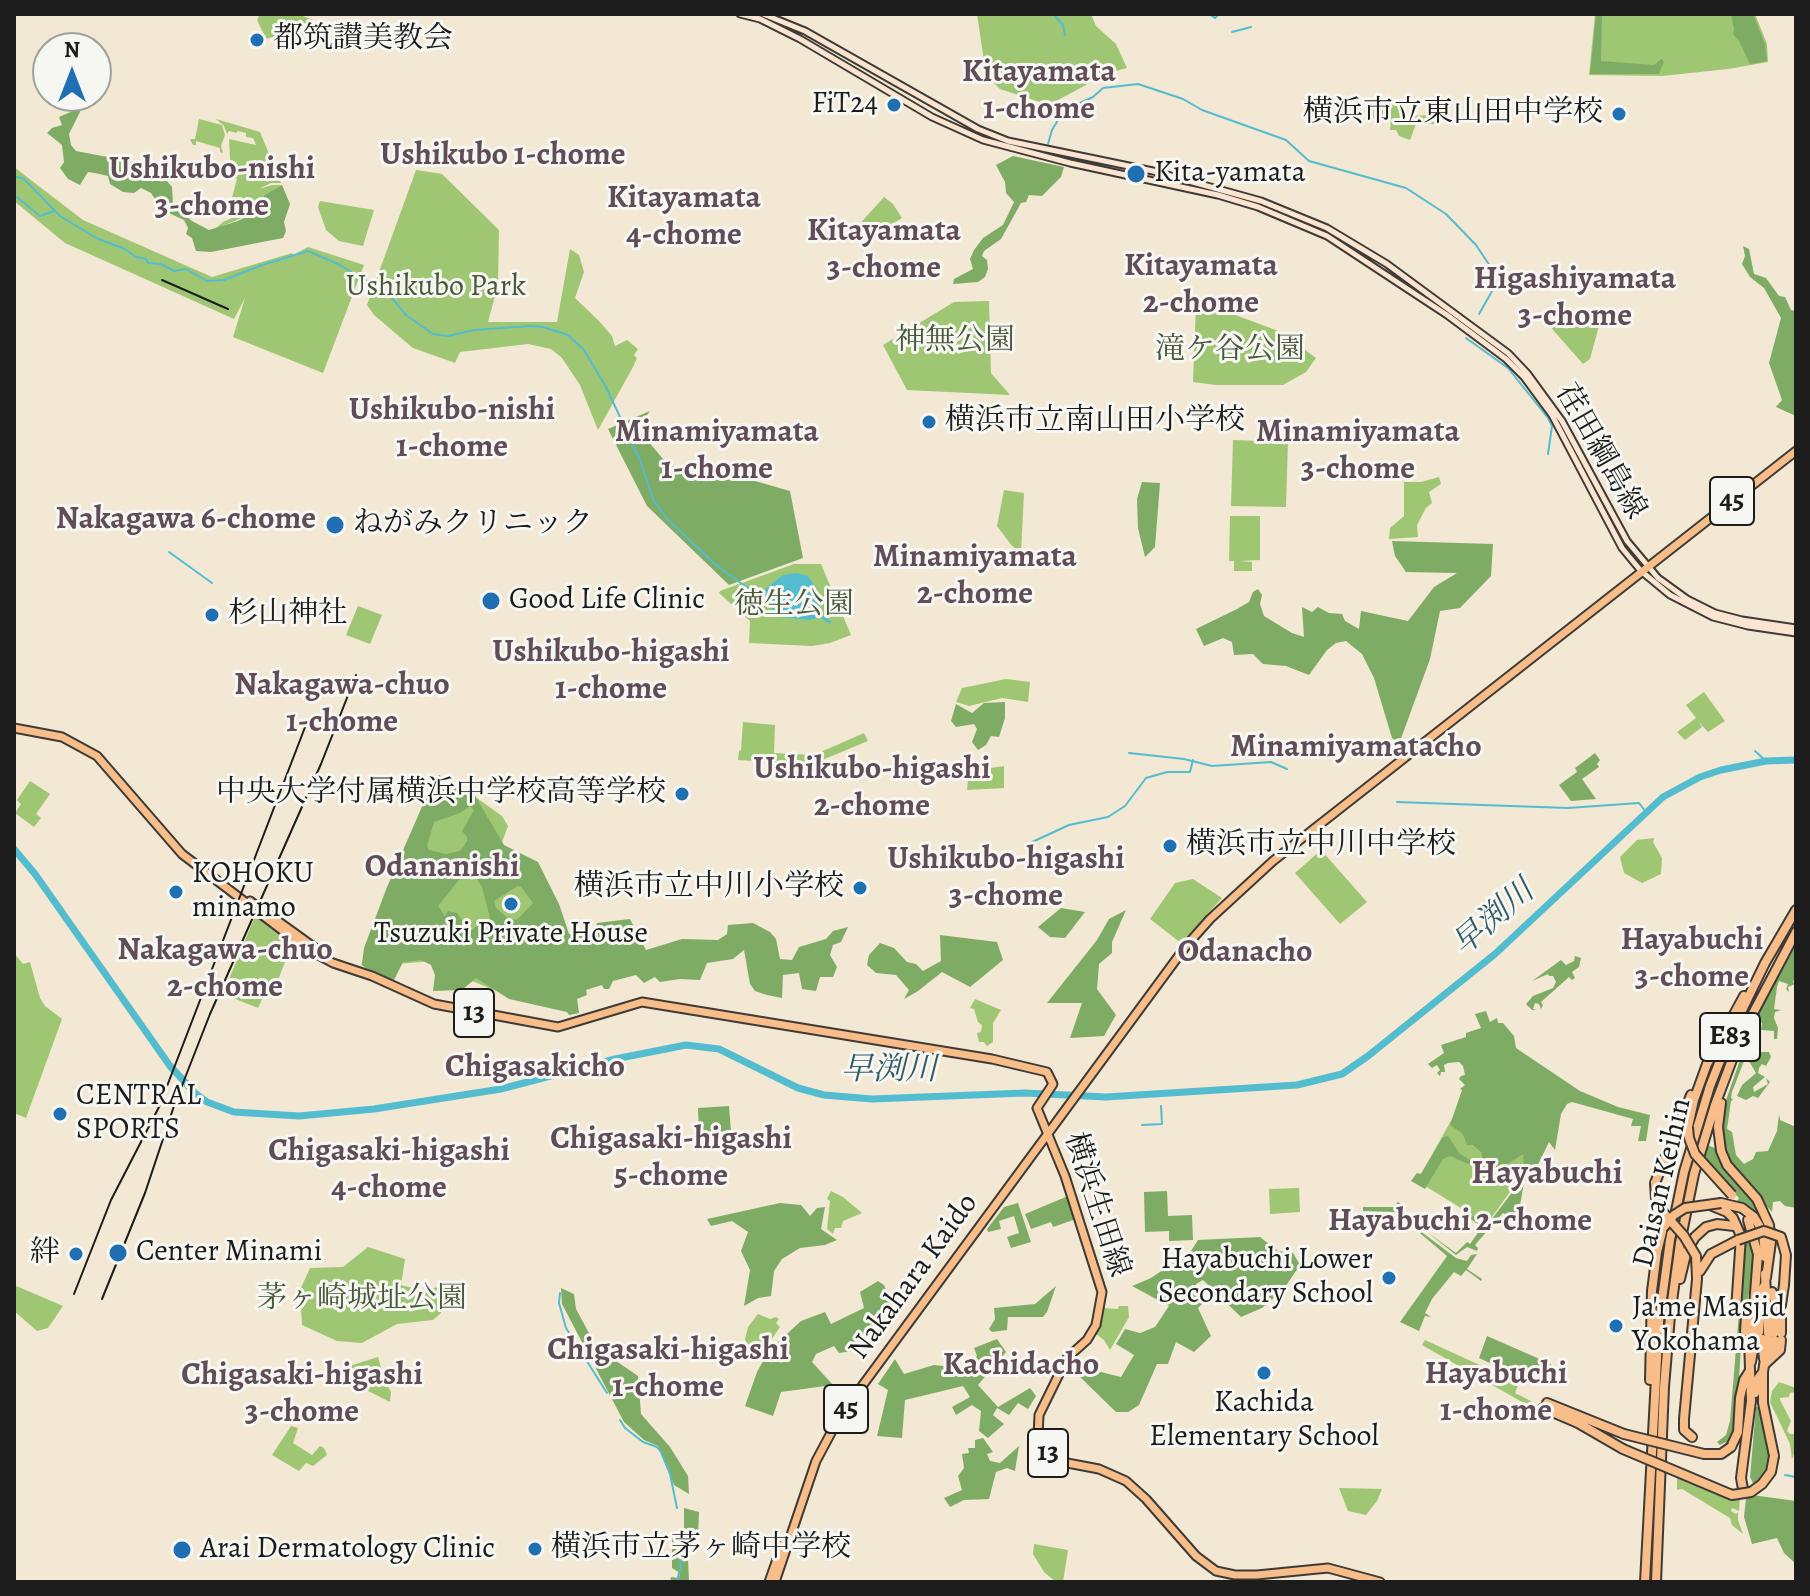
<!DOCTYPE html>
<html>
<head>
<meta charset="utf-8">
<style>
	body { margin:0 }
	#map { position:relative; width:1810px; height:1596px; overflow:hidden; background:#f2e8d3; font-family:Alegreya,serif }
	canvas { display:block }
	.frame { position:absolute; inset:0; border:16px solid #1c1c1c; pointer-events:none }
	.north { position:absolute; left:32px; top:32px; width:80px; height:80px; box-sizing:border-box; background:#f6f6f2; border:2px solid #9f9f9c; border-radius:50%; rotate:0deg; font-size:22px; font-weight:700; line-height:32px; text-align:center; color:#1c1c1c }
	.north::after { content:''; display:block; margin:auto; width:28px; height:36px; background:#1f6fb2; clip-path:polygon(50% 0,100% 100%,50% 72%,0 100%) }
</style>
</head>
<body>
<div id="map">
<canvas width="1810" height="1596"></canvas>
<div class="frame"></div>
<div class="north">N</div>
</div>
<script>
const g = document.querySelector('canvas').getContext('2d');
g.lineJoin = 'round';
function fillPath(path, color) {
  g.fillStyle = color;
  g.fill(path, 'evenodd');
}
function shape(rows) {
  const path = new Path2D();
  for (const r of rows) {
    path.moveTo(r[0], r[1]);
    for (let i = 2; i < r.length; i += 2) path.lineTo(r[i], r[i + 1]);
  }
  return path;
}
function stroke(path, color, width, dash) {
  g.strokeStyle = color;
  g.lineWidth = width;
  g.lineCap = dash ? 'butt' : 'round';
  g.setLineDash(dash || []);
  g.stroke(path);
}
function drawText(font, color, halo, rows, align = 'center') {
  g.font = font + ' Alegreya,"Noto Serif JP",serif';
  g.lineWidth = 6;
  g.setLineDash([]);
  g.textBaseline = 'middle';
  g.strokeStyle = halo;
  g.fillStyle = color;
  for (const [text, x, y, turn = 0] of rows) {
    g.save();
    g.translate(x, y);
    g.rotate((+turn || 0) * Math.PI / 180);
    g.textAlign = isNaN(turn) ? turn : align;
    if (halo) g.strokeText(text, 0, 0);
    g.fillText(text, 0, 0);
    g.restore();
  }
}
fillPath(shape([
	[260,14,298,14,313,20,306,35,295,39,291,31,266,39,257,20],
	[977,14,1091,14,1096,26,1116,44,1127,68,1108,73,1049,105,1000,89,986,75],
	[1595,14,1755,14,1767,44,1768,62,1728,69,1662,76,1589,75],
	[1368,104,1399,105,1400,113,1405,116,1437,115,1437,124,1416,124,1410,140,1399,136,1396,130,1390,130,1391,119,1367,118],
	[199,119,222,125,225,135,221,146,223,153,220,152,220,148,196,141,196,145,193,145,190,139,195,139],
	[216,119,260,132,281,183,271,183,259,189,272,185,282,185,264,195,260,206,254,213,215,229,223,222,250,210,249,206,249,209,234,215,232,212,228,215,224,212,229,209,237,179,231,177,229,139,256,145,253,138,246,137,246,133,238,131,236,133,229,131,227,134,224,126],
	[14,167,83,220,212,277,292,253,293,255,308,247,364,265,323,373,233,337,245,298,234,319,65,243,14,201],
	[416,170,442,174,499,230,498,285,488,322,557,322,570,249,579,255,584,272,575,298,599,321,612,336,615,346,627,340,638,349,634,355,637,358,633,367,598,430,580,385,562,358,551,349,528,344,460,352,455,363,413,348,374,315,367,305],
	[884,197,893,204,902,218,863,242,855,229],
	[320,201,374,210,363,246,339,241,326,230,318,207],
	[989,301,991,373,1010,395,907,390,883,345,954,302],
	[1196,305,1230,313,1281,332,1316,358,1306,372,1283,385,1216,385,1193,382],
	[1557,313,1602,315,1590,359,1583,364,1546,322],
	[1233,440,1288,442,1286,507,1231,506],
	[1439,477,1441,484,1429,492,1432,503,1426,508,1417,525,1418,537,1389,539,1390,528,1404,516,1404,482,1421,482],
	[1004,490,1024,493,1021,552,1012,546,997,526],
	[1230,516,1260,516,1260,560,1240,561,1252,562,1252,571,1234,571,1234,561,1229,561],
	[794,564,821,564,851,635,830,643,812,646,749,643,750,621,719,593,720,591],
	[358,606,382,615,370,644,346,635],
	[1006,679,1030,682,1028,702,1002,698,969,706,956,702,962,688],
	[1704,692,1725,721,1708,732,1698,721,1702,727,1685,740,1677,732,1696,718,1686,705],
	[743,722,775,725,774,753,814,755,864,733,868,741,810,765,738,760,739,751,741,750],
	[1004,766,1004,788,967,790,969,771],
	[436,778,474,796,502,816,508,826,499,850,534,875,561,942,624,974,521,1001,472,981,458,991,433,961,397,964,391,980,361,965,394,874],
	[30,781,50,794,36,814,41,818,34,827,15,813,21,804,17,800],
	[1654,838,1653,842,1662,858,1661,874,1642,883,1624,873,1620,857,1637,840],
	[1321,850,1367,902,1340,924,1295,873],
	[1193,879,1222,898,1181,943,1150,919,1175,883],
	[255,916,292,944,273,993,264,995,258,1008,223,994],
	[14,953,23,964,30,962,40,998,45,1006,62,1019,26,1118,14,1113],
	[975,999,1001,1010,993,1023,993,1042,987,1046,984,1042,979,1042,977,1033,981,1032,982,1025,978,1022,974,1009,970,1008],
	[1509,1036,1524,1061,1524,1172,1487,1224,1417,1181,1461,1103,1500,1077],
	[1299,1188,1300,1212,1270,1214,1269,1189],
	[831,1191,843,1197,862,1213,843,1221,841,1228,835,1228,833,1234,827,1229,830,1201,827,1199],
	[368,1247,405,1259,401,1285,421,1290,453,1285,450,1299,441,1309,441,1313,433,1320,397,1324,362,1343,337,1341,302,1325,300,1290,310,1268,343,1267],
	[14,1285,63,1306,48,1328,37,1331,14,1311],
	[1119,1306,1128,1306,1129,1317,1110,1350,1104,1340,1096,1334,1104,1308,1118,1309],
	[758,1314,770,1319,776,1317,779,1319,776,1323,780,1327,762,1353,747,1345,745,1339,748,1327],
	[1425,1340,1519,1383,1515,1393,1531,1401,1529,1406,1422,1345],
	[378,1357,384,1379,391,1392,390,1402,356,1385,349,1366],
	[1779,1382,1796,1388,1796,1392,1790,1393,1789,1397,1780,1398,1780,1400,1791,1421,1787,1431,1790,1434,1796,1434,1796,1449,1792,1459,1790,1444,1770,1402,1772,1391],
	[291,1426,298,1428,293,1443,312,1455,320,1446,324,1448,327,1455,313,1466,306,1463,299,1471,272,1455],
	[1677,1476,1740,1497,1739,1511,1732,1508,1731,1511,1736,1514,1738,1512,1738,1520,1743,1534,1732,1525,1730,1518,1682,1489,1677,1490],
	[1339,1488,1382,1489,1377,1501,1366,1515,1348,1511],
	[1034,1544,1068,1550,1063,1582,1056,1582,1044,1572,1033,1554]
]), '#9fc773');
fillPath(shape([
	[1596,14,1602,14,1601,61,1654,65,1661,59,1664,61,1659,74,1590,74],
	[1731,14,1753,14,1765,44,1767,61,1750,64,1739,41,1733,34,1734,29],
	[80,108,80,112,69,134,71,145,76,151,144,164,162,175,172,187,173,205,192,221,209,230,238,221,254,213,260,206,264,195,282,185,290,204,284,222,286,231,283,238,211,252,196,251,192,238,186,234,188,228,184,220,162,210,151,193,141,188,134,193,123,192,110,184,108,176,95,173,88,172,80,185,68,179,60,168,64,162,62,145,47,133,52,128,62,125,59,117],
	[1013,156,1064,167,1061,177,1042,196,1029,195,1026,202,1021,203,1001,239,984,251,982,256,987,260,988,269,985,277,978,282,953,284,954,279,973,269,970,259,974,250,983,238,1003,225,1014,202,1006,193,1005,182,996,165],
	[1743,246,1749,249,1754,274,1766,278,1779,296,1785,297,1791,310,1796,311,1796,416,1776,407,1782,400,1769,363,1781,318,1764,288,1750,277,1742,264,1745,256],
	[650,411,637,428,669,466,680,466,711,480,748,479,790,491,803,558,729,585,647,506,608,429],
	[1142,482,1160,483,1155,547,1145,557,1138,528,1137,499],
	[1392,541,1493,544,1491,576,1460,608,1440,611,1430,659,1399,744,1392,738,1374,678,1362,654,1346,641,1336,643,1327,650,1309,675,1286,666,1263,664,1253,654,1234,655,1232,642,1223,638,1204,646,1196,629,1237,609,1249,602,1253,592,1258,589,1262,595,1260,604,1264,616,1292,633,1304,637,1302,607,1312,612,1318,607,1329,613,1342,614,1345,621,1359,629,1361,611,1408,621,1434,587,1457,573,1406,572,1395,556],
	[1005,702,1005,718,999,737,991,736,986,745,978,750,972,742,977,729,974,724,956,727,951,721,956,704,972,713,984,703],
	[1595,753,1600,760,1597,764,1599,767,1582,779,1596,799,1571,801,1559,785,1577,772,1575,768],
	[439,775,474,794,504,845,538,862,559,904,569,934,594,936,597,923,630,919,646,950,682,939,718,940,727,934,728,925,753,923,770,932,776,939,780,959,792,960,799,947,826,939,833,931,848,927,841,942,833,945,830,955,837,967,833,977,820,977,816,991,802,989,799,973,783,975,782,998,767,995,755,991,750,984,744,950,733,959,707,963,700,980,680,979,660,982,655,977,644,983,636,975,613,981,609,989,604,989,602,985,586,990,587,995,577,999,579,1013,569,1015,567,1012,509,999,476,978,462,990,433,991,435,975,431,965,421,960,403,962,394,980,364,967,362,963,364,948,387,887,431,786],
	[470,806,474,810,462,831,467,837,467,841,460,851,446,854,429,850,427,846,434,822,460,813],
	[468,875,474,875,482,887,492,926,479,924,472,930,468,929,457,913,448,911,445,916,438,906,459,880],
	[518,886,521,887,533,903,518,919,510,920,496,908,494,901],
	[1061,908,1085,912,1065,938,1050,937,1038,927],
	[1126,910,1112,942,1112,953,1099,964,1097,989,1116,1015,1104,1036,1070,1038,1082,1003,1047,1003,1097,940,1109,919],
	[940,935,997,942,1003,960,970,987,942,972,918,991,904,999,909,990,896,975,876,973,867,965,869,955,880,943,894,948,907,962,916,964,923,971,941,961],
	[1796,945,1796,976,1793,982,1795,984,1788,987,1789,992,1786,989,1788,984,1779,981,1777,987,1774,1009,1781,1010,1775,1012,1774,1018,1778,1028,1777,1039,1774,1039,1774,1031,1761,1030,1762,1023,1756,1021,1766,996],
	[1575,956,1581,958,1579,967,1572,972,1575,978,1572,980,1569,977,1541,1002,1543,1005,1541,1009,1539,1004,1535,1003,1533,1009,1537,1010,1532,1010,1526,1004,1533,996,1553,988,1556,982,1553,976,1549,976,1548,974,1532,981,1561,960,1566,965,1574,961],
	[1486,1011,1490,1022,1497,1018,1498,1023,1503,1023,1514,1036,1516,1048,1580,1091,1618,1107,1650,1115,1646,1141,1638,1141,1641,1126,1631,1126,1633,1119,1572,1102,1567,1104,1561,1114,1555,1150,1549,1142,1529,1183,1511,1173,1515,1169,1521,1171,1524,1168,1523,1154,1502,1168,1492,1167,1482,1159,1482,1153,1473,1145,1467,1145,1463,1134,1450,1125,1462,1090,1460,1089,1465,1085,1459,1079,1461,1076,1465,1075,1463,1066,1459,1062,1448,1063,1444,1065,1445,1072,1441,1072,1440,1076,1437,1073,1440,1070,1437,1065,1432,1068,1428,1064,1444,1053,1441,1045,1466,1037,1466,1033,1481,1028,1475,1014],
	[1751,1043,1758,1044,1758,1052,1769,1052,1771,1057,1766,1066,1762,1064,1759,1068,1758,1073,1765,1077,1753,1087,1754,1092,1768,1084,1766,1078,1770,1082,1758,1098,1753,1096,1746,1100,1737,1096,1742,1085,1756,1073,1746,1056],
	[1741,1057,1744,1061,1732,1092,1731,1098,1733,1100,1731,1101,1727,1129,1732,1132,1736,1155,1744,1164,1753,1159,1756,1152,1768,1151,1777,1131,1779,1114,1780,1120,1796,1127,1796,1208,1785,1206,1780,1201,1773,1202,1772,1212,1730,1164,1721,1138,1723,1109],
	[729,1106,731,1131,699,1133,698,1108],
	[1448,1136,1459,1153,1475,1163,1477,1168,1450,1156,1443,1159,1425,1189,1411,1181,1417,1173,1421,1174,1443,1137],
	[1707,1145,1718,1149,1759,1206,1765,1219,1761,1220,1752,1211,1736,1203,1739,1198,1722,1182,1726,1181,1725,1178,1720,1179,1703,1161],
	[1520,1182,1524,1182,1520,1206,1513,1219,1503,1213,1475,1245,1478,1248,1477,1251,1467,1247,1456,1255,1427,1232,1456,1253,1467,1242,1470,1244,1482,1227,1462,1213,1463,1210,1488,1224],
	[1167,1191,1168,1216,1192,1215,1193,1240,1169,1241,1169,1231,1145,1232,1144,1192],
	[1068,1196,1076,1219,1053,1227,1051,1222,1031,1229,1025,1214],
	[1398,1202,1401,1204,1395,1212,1456,1258,1467,1261,1471,1255,1477,1254,1467,1269,1482,1279,1481,1281,1466,1270,1461,1276,1454,1272,1432,1299,1425,1313,1431,1317,1425,1316,1419,1331,1400,1322,1447,1256,1395,1212,1363,1211,1363,1207,1394,1207],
	[780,1203,801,1205,810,1216,817,1208,825,1207,821,1229,837,1240,825,1245,800,1248,782,1259,774,1271,771,1296,758,1298,744,1306,750,1270,741,1251,748,1232,732,1221,711,1226,707,1219],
	[1018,1203,1031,1242,1011,1248,1007,1237,1019,1233,1014,1216,999,1221,1001,1229,988,1232,987,1229,1004,1207],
	[1260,1237,1278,1251,1293,1253,1300,1265,1283,1290,1262,1308,1241,1317,1203,1280,1196,1284,1203,1303,1198,1308,1211,1336,1194,1352,1176,1342,1168,1364,1157,1364,1139,1405,1128,1412,1116,1412,1079,1376,1101,1372,1121,1377,1134,1355,1116,1344,1125,1329,1140,1333,1155,1327,1169,1306,1132,1286,1151,1278,1191,1251,1198,1240],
	[1748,1239,1753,1251,1753,1271,1742,1331,1736,1428,1729,1444,1726,1442,1720,1445,1717,1442,1726,1435,1730,1421,1745,1240],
	[878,1281,884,1285,893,1308,868,1330,859,1350,839,1353,834,1346,816,1354,812,1362,833,1385,781,1392,773,1416,745,1406,757,1372,767,1354,777,1343,801,1321,825,1312,831,1324,864,1308,860,1292],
	[1056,1286,1047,1312,1043,1317,1008,1317,1007,1330,992,1332,989,1329,995,1319,994,1308,1035,1304],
	[561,1288,574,1294,576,1309,597,1348,638,1376,641,1414,670,1447,688,1476,689,1494,674,1485,658,1446,644,1440,624,1422,562,1304],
	[1487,1336,1551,1364,1551,1366,1535,1384,1479,1358],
	[997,1339,1006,1352,978,1385,998,1407,1030,1388,1036,1396,1028,1409,1018,1403,1009,1415,997,1408,993,1415,1004,1424,988,1438,979,1431,981,1411,972,1405,956,1415,952,1407,970,1397,963,1386,905,1400,902,1438,877,1436,888,1390,878,1384,895,1359,904,1374,934,1365,964,1368,977,1356,974,1348],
	[1756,1407,1759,1407,1761,1420,1765,1425,1771,1452,1770,1467,1761,1482,1754,1485,1750,1477],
	[983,1438,993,1452,987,1454,990,1461,1000,1463,1019,1446,1015,1471,1007,1468,996,1472,989,1499,964,1500,950,1507,944,1498,962,1490,958,1476,964,1468,962,1454,969,1453,968,1448,975,1448,975,1440],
	[1752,1495,1796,1501,1796,1564,1784,1553,1777,1538,1752,1544,1744,1517,1746,1498],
	[684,1508,699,1512,698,1537,688,1559,689,1581,670,1582,671,1577,679,1578,680,1573,672,1568,672,1534,684,1530]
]), '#7fac65');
fillPath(shape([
	[797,573,808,576,817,589,821,615,831,621,830,624,819,617,810,620,779,617,772,610,767,595,755,591,756,588,764,590,783,575]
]), '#53bdcf');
stroke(shape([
	[1053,14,1063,25,1065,35],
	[1209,14,1215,18,1217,16],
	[1232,32,1251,27],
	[1048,144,1052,130,1061,115,1069,108,1093,97,1103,88,1138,84,1183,99,1202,110,1286,140,1309,161,1406,188,1446,214,1476,245,1496,275,1495,286,1479,314],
	[14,176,24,179,60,216,98,239,123,248,136,257,146,259,148,263,161,264,174,271,186,269,207,281,224,280,262,265,308,251,338,264,388,293,406,315,433,334,448,336,474,330,530,326,543,327,568,335,584,350,606,387,640,460,654,501,667,519,715,564,746,587,755,589],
	[17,197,40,216,54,211],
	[1466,338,1508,368,1548,418,1552,426,1548,454],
	[169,552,212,583],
	[1755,751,1766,761],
	[1129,753,1184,759,1212,766,1271,762,1287,769],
	[1397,802,1568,808,1639,803,1646,812],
	[1030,843,1069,825,1108,817,1125,806,1146,778,1167,772,1190,772,1193,760],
	[1142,1125,1162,1124,1161,1106],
	[560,1293,559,1303,566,1328,607,1393],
	[620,1420,625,1428,643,1442,657,1447,661,1452,670,1474,677,1508],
	[1785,1475,1796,1477],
	[677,1582,681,1564,680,1529]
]), '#53bdcf', 2);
stroke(shape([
	[14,849,35,874,170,1066,195,1093,207,1102,234,1112,299,1116,374,1109,501,1089,615,1059,686,1045,719,1049,798,1088,824,1095,872,1099,1025,1093,1106,1097,1297,1085,1342,1074,1368,1056,1495,954,1663,797,1700,777,1721,770,1766,761,1796,760]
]), '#53bdcf', 7);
const secondary = shape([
	[740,14,760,19,800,39,932,117,983,140,1070,163,1218,195,1258,207,1327,236,1447,315,1506,359,1524,377,1552,415,1622,548,1641,571,1670,595,1713,617,1748,626,1796,633],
	[763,14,805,31,978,129,1008,141,1153,171,1261,201,1327,228,1387,264,1508,353,1527,373,1562,421,1627,541,1658,578,1687,599,1715,613,1742,620,1796,628]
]);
const primary = shape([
	[14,728,62,737,97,756,182,854,307,949,333,963,372,976,434,1004,558,1027,642,1002,992,1059,1047,1072,1053,1084,1037,1108,1065,1176,1102,1292,1096,1325,1087,1340,1067,1358,1039,1415,1038,1436,1042,1447,1054,1459,1062,1462,1099,1469,1126,1481,1146,1499,1196,1556,1216,1571,1235,1575,1257,1575,1328,1568,1380,1582],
	[250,901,318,950],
	[769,1582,782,1545,788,1539],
	[775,1582,816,1461,840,1416,1186,946,1210,919,1273,861,1796,451]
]);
const motorway = shape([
	[1721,1103,1718,1127,1721,1151,1727,1165,1757,1199,1769,1225,1771,1242,1766,1278],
	[1688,1127,1694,1100,1707,1064,1744,996],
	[1655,1183,1691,1095],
	[1721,1203,1742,1208,1754,1217,1763,1232,1765,1257],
	[1710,1205,1727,1212,1733,1218,1741,1236,1736,1310],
	[1748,1220,1758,1254,1752,1332],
	[1700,1271,1711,1254,1738,1240],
	[1765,1274,1768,1333],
	[1680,1279,1687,1250,1695,1237,1706,1227,1717,1224,1734,1226],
	[1772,1292,1781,1318,1781,1333],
	[1775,1313,1781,1305,1784,1285],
	[1745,1331,1746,1316,1751,1307],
	[1759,1332,1760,1298,1764,1286],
	[1774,1333,1776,1310],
	[1762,1339,1764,1359],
	[1768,1339,1763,1372,1763,1403,1774,1456],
	[1770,1356,1774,1350,1774,1340],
	[1751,1362,1755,1339],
	[1766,1363,1780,1350,1781,1340],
	[1650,1380,1652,1291,1657,1252,1663,1228],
	[1755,1393,1757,1380,1763,1372],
	[1547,1403,1624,1434],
	[1543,1408,1578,1423,1623,1449],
	[1692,1437,1684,1430,1684,1419,1697,1279,1696,1256],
	[1731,1447,1738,1432,1740,1398,1744,1380,1749,1372],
	[1743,1489,1741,1478,1751,1401,1749,1338],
	[1645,1582,1659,1322,1670,1240,1684,1172,1710,1086,1731,1033,1765,963,1796,910],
	[1656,1582,1664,1387,1670,1316,1680,1243,1694,1174,1715,1105,1741,1036,1796,932]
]);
stroke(secondary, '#3c3b37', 9);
stroke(primary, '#3c3b37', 11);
stroke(motorway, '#3c3b37', 12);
stroke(secondary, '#fce5d0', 5);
stroke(primary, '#f8bd89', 7);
stroke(motorway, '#f8bd89', 8);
stroke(shape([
	[162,280,228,309],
	[74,1294,111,1200,159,1107,307,722],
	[102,1299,145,1193,174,1106,210,1014,321,764,356,675]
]), '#1c1c1c', 2);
const motorwayBridge = shape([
	[1688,1127,1689,1138,1695,1154,1732,1195],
	[1655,1183,1656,1198,1661,1210,1684,1236,1696,1256],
	[1663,1228,1674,1215,1685,1208,1721,1203],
	[1738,1240,1764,1231,1781,1237,1786,1255,1784,1285],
	[1624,1434,1704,1454,1721,1454,1731,1447],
	[1623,1449,1732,1495,1751,1492,1762,1484,1771,1472,1774,1456]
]);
stroke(motorwayBridge, '#3c3b37', 12, []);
stroke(motorwayBridge, '#f8bd89', 8);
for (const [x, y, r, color] of [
	[257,40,8,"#1f6fb2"],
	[894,105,8,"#1f6fb2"],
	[1619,114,8,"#1f6fb2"],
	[1136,174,10,"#1f6fb2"],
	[929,422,8,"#1f6fb2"],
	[335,525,10,"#1f6fb2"],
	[491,601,10,"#1f6fb2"],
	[212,615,8,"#1f6fb2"],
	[682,794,8,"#1f6fb2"],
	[1170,846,8,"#1f6fb2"],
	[860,888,8,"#1f6fb2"],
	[176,892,8,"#1f6fb2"],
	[511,904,8,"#1f6fb2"],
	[60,1114,8,"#1f6fb2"],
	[118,1253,10,"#1f6fb2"],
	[76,1254,8,"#1f6fb2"],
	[1389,1278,8,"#1f6fb2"],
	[1616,1326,8,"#1f6fb2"],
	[1264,1373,8,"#1f6fb2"],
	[535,1549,8,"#1f6fb2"],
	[182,1550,10,"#1f6fb2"]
]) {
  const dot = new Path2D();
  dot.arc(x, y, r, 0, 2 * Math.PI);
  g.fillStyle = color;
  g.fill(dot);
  stroke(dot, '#f6f6f2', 3);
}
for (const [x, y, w] of [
	[1732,501,44],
	[474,1013,40],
	[1730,1037,60],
	[846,1409,44],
	[1048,1453,40]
]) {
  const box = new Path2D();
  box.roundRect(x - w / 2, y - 24, w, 48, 6);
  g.fillStyle = '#f6f6f2';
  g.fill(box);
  stroke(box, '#1c1c1c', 2);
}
drawText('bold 28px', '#1c1c1c', null, [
	["45",1732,501],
	["13",474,1013],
	["E83",1730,1037],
	["45",846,1409],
	["13",1048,1453]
]);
drawText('30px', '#1c1c1c', '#f6f6f2', [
	["都筑讃美教会",273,40],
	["FiT24",878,105,"right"],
	["横浜市立東山田中学校",1603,114,"right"],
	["Kita-yamata",1154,174],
	["横浜市立南山田小学校",945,422],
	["ねがみクリニック",353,525],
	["Good Life Clinic",509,601],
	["杉山神社",228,615],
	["中央大学付属横浜中学校高等学校",666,794,"right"],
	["横浜市立中川中学校",1186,846],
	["KOHOKU",192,875],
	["minamo",192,909],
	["横浜市立中川小学校",844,888,"right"],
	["Tsuzuki Private House",511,935,"center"],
	["CENTRAL",76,1097],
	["SPORTS",76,1131],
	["Center Minami",136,1253],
	["絆",60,1254,"right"],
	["Hayabuchi Lower",1373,1261,"right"],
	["Secondary School",1373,1295,"right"],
	["Ja'me Masjid",1632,1309],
	["Yokohama",1632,1343],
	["Kachida",1264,1404,"center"],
	["Elementary School",1264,1438,"center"],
	["横浜市立茅ヶ崎中学校",551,1549],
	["Arai Dermatology Clinic",200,1550]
], 'left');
drawText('30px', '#4a583a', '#f6f6f2', [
	["Ushikubo Park",436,288],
	["神無公園",955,342],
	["滝ケ谷公園",1230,351],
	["徳生公園",794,606],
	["茅ヶ崎城址公園",362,1300]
]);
drawText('30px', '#1c1c1c', '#f6f6f2', [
	["荏田綱島線",1600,452,60],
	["Daisan Keihin",1663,1183,-77],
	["横浜生田線",1096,1205,72],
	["Nakahara Kaido",914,1277,-54]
]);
drawText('bold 32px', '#614d57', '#f6f6f2', [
	["Kitayamata",1039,73],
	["1-chome",1039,110],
	["Ushikubo 1-chome",503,156],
	["Ushikubo-nishi",212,170],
	["3-chome",212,207],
	["Kitayamata",684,199],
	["4-chome",684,236],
	["Kitayamata",884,232],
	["3-chome",884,269],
	["Kitayamata",1201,267],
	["2-chome",1201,304],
	["Higashiyamata",1575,280],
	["3-chome",1575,317],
	["Ushikubo-nishi",452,411],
	["1-chome",452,448],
	["Minamiyamata",717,433],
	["1-chome",717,470],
	["Minamiyamata",1358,433],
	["3-chome",1358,470],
	["Nakagawa 6-chome",186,520],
	["Minamiyamata",975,558],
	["2-chome",975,595],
	["Ushikubo-higashi",611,653],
	["1-chome",611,690],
	["Nakagawa-chuo",342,686],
	["1-chome",342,723],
	["Minamiyamatacho",1356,748],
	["Ushikubo-higashi",872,770],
	["2-chome",872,807],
	["Ushikubo-higashi",1006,860],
	["3-chome",1006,897],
	["Odananishi",442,868],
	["Hayabuchi",1692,941],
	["3-chome",1692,978],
	["Nakagawa-chuo",225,951],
	["2-chome",225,988],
	["Odanacho",1245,953],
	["Chigasakicho",535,1068],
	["Chigasaki-higashi",671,1140],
	["5-chome",671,1177],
	["Chigasaki-higashi",389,1152],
	["4-chome",389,1189],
	["Hayabuchi 2-chome",1460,1222],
	["Chigasaki-higashi",668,1351],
	["1-chome",668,1388],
	["Kachidacho",1021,1366],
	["Hayabuchi",1496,1375],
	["1-chome",1496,1412],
	["Chigasaki-higashi",302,1376],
	["3-chome",302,1413]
]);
drawText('italic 32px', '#325c64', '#f6f6f2', [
	["早渕川",1494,919,-41],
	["早渕川",889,1071]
]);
drawText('bold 34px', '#614d57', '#f6f6f2', [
	["Hayabuchi",1547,1175]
]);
</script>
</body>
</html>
